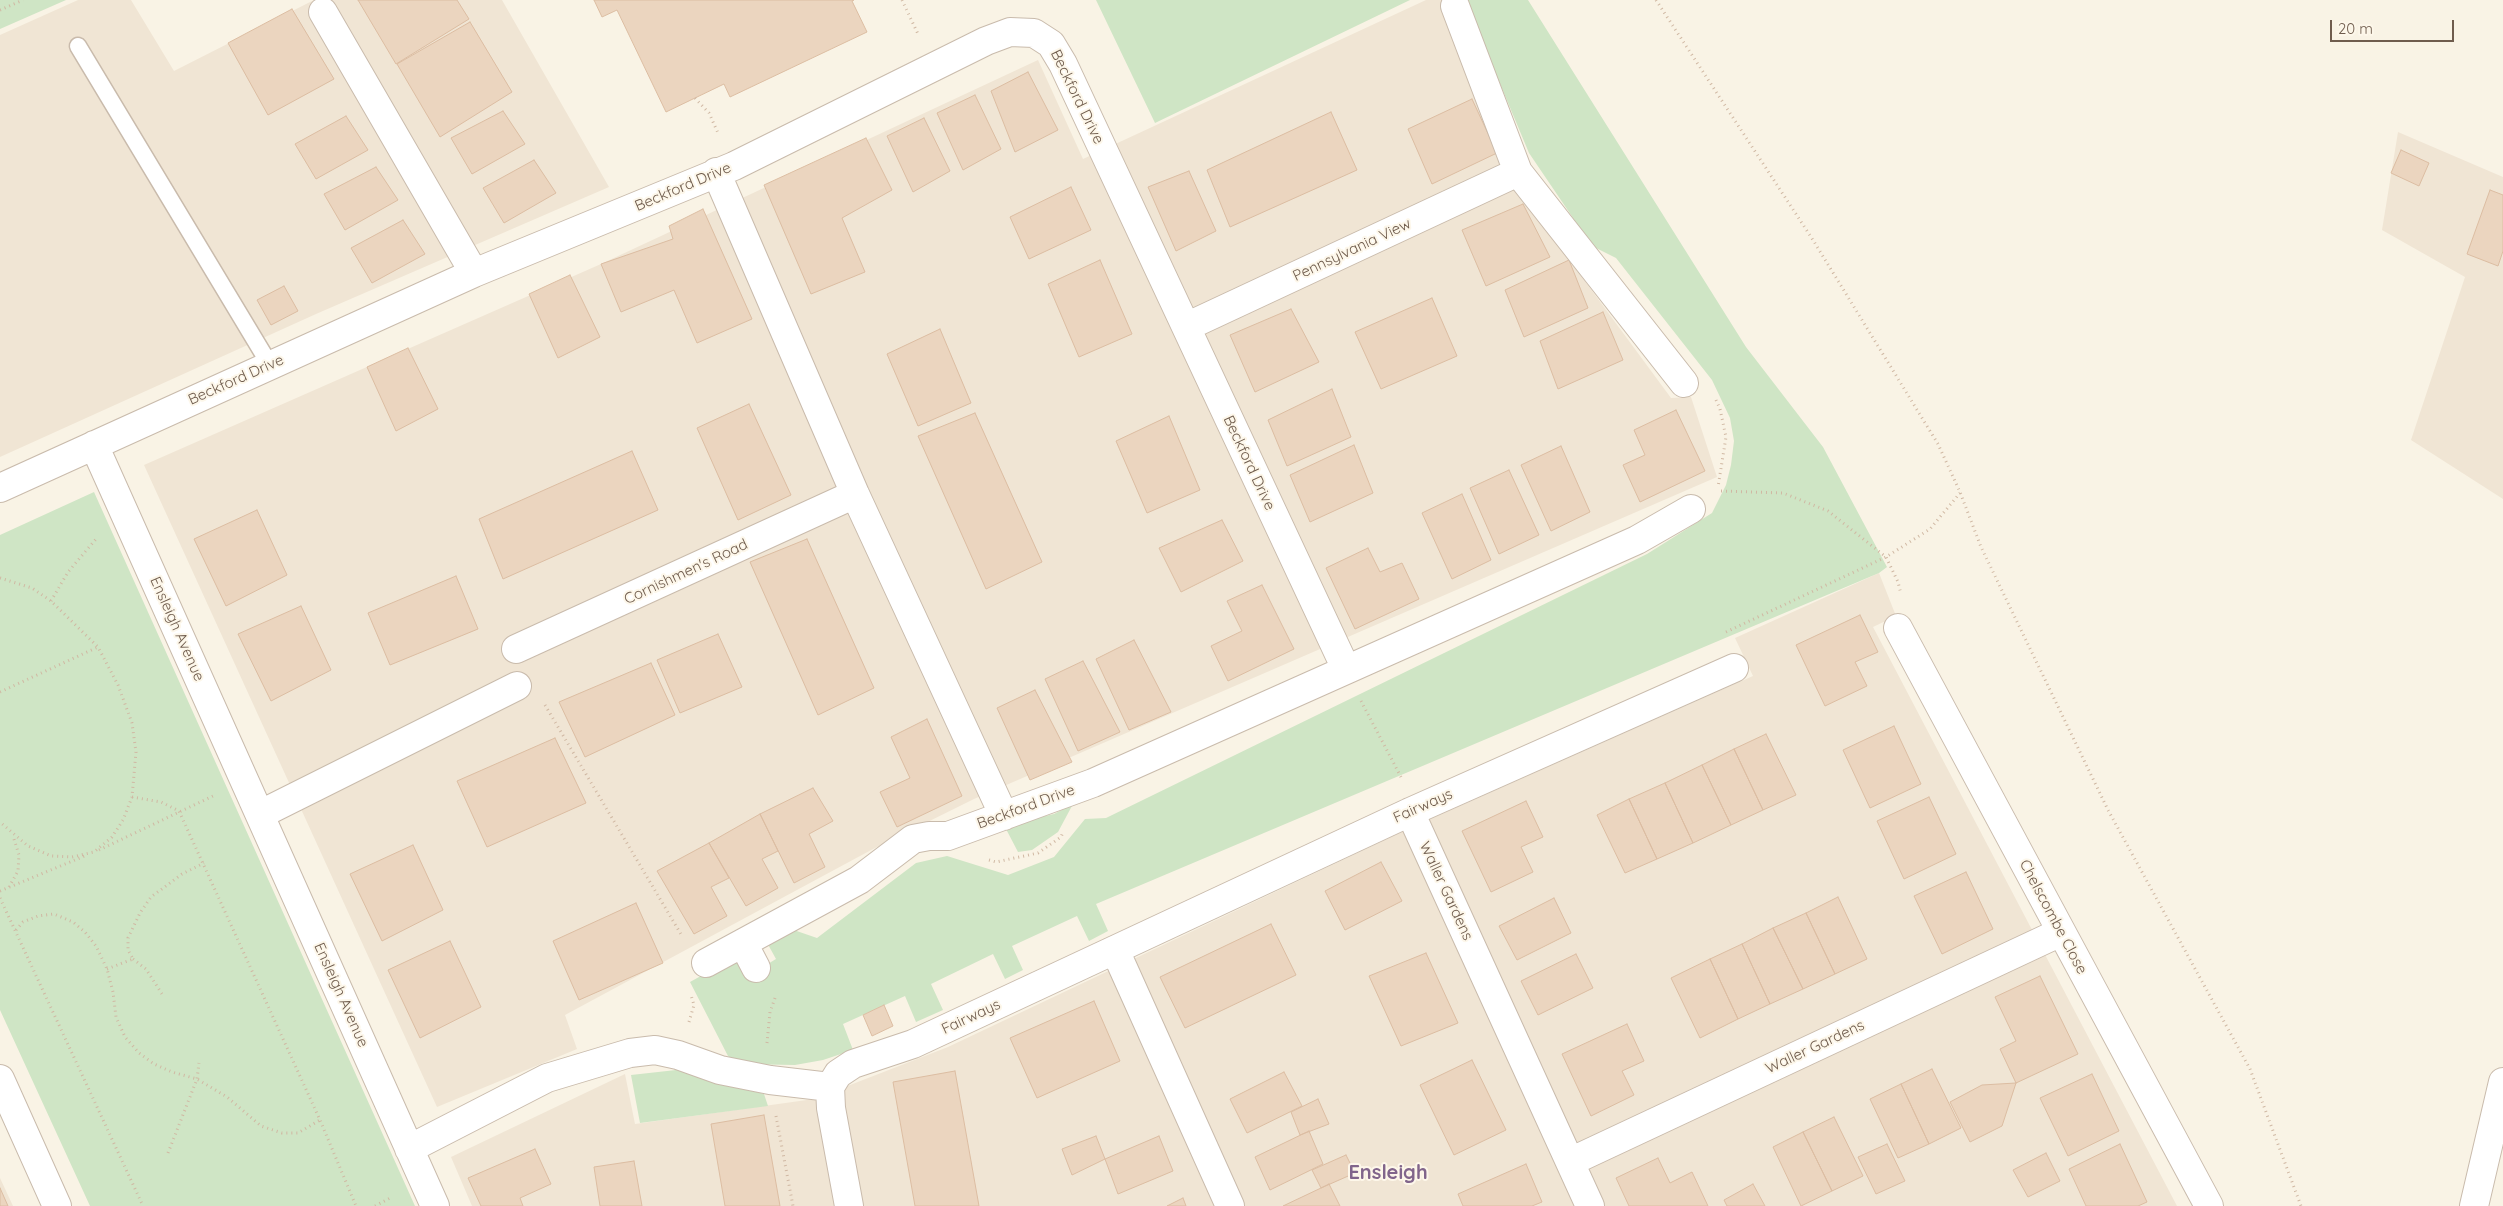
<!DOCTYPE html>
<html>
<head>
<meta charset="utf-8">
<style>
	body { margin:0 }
	#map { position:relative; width:2503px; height:1206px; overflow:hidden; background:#f9f3e5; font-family:Quicksand,sans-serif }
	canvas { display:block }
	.scale { position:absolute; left:2330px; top:20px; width:124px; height:22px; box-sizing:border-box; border:2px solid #6f5c4d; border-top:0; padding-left:6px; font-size:15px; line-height:18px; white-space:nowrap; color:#6f5c4d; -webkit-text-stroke:4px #fdf7ea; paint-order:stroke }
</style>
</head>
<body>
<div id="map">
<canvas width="2503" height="1206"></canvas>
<div class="scale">20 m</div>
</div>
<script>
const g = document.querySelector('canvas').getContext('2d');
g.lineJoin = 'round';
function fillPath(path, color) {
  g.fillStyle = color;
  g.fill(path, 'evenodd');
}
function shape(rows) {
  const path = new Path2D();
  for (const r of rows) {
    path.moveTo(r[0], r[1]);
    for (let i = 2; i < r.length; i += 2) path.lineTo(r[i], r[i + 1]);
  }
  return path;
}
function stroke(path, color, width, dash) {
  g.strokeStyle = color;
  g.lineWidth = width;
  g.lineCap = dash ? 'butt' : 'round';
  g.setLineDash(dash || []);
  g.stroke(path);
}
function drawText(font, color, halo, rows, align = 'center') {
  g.font = font + ' Quicksand,sans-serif';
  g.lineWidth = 4;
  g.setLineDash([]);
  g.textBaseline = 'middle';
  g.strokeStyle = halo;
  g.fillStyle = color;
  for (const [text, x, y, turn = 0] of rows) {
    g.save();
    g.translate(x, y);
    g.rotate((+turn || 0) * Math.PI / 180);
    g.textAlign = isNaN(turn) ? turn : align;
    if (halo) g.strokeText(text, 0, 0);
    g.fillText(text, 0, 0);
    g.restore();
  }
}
fillPath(shape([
	[78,0,131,0,174,71,314,0,502,0,609,187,316,314,0,457,0,35],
	[1426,0,1444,0,1503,170,1671,398,1691,397,1717,477,974,799,873,849,565,1015,577,1049,437,1107,144,465,601,264,1038,60,1083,159],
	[2398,132,2503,177,2503,499,2411,440,2465,277,2382,230],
	[1879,573,1896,616,1873,627,2177,1206,472,1206,451,1157,625,1074,635,1124,814,1099,948,1047,1410,828,1753,676,1735,638],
	[0,1178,13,1206,0,1206]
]), '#f0e5d4');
fillPath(shape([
	[0,0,66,0,0,29],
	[1096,0,1410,0,1155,123],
	[1465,0,1528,0,1746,347,1823,447,1887,567,1879,573,1096,904,1108,931,1089,941,1077,916,1012,946,1023,970,1005,979,993,954,931,984,943,1010,916,1022,905,996,843,1024,853,1050,823,1060,795,1065,738,1064,728,1056,690,982,735,957,751,974,776,959,765,939,785,927,817,938,916,863,947,856,1008,875,1054,857,1085,819,1106,818,1647,554,1712,513,1726,485,1731,465,1734,441,1730,418,1712,380,1616,258,1592,246,1529,153],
	[94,492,415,1206,90,1206,0,1010,0,535],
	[1073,804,1058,832,1032,850,1018,852,1006,829,1027,820,1054,814],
	[676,1070,764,1094,768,1106,640,1123,631,1075]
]), '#cfe5c5');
const building = shape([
	[358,0,457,0,469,19,396,64,358,0],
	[594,0,854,0,852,1,867,32,730,97,724,84,666,112,617,10,602,17,594,0],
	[292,9,334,79,268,115,228,43,292,9],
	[470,22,512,92,440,137,397,64,470,22],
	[1028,72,1058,130,1015,152,991,91,1028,72],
	[975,95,1001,149,963,170,937,113,975,95],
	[1472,99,1497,153,1432,184,1408,129,1472,99],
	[503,111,525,144,472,174,451,138,503,111],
	[1331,112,1357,170,1230,227,1207,170,1331,112],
	[346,116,368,150,316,179,295,144,346,116],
	[924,118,950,171,913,192,887,136,924,118],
	[866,138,892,190,842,218,865,272,811,294,764,185,866,138],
	[2401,150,2429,163,2419,186,2391,173,2401,150],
	[534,160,556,193,504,223,483,188,534,160],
	[376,167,398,200,345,230,324,194,376,167],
	[1189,171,1216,231,1176,251,1148,187,1189,171],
	[1071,187,1091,230,1029,259,1010,217,1071,187],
	[2490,190,2503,195,2503,251,2498,266,2467,254,2490,190],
	[1523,204,1550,257,1486,286,1462,230,1523,204],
	[703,209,752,319,697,343,674,290,621,312,601,264,673,239,669,226,703,209],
	[403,220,425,254,372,283,351,248,403,220],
	[1100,260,1132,334,1079,357,1048,284,1100,260],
	[1569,260,1588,308,1524,337,1505,290,1569,260],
	[570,275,600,337,558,358,529,294,570,275],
	[284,286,298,311,271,325,257,300,284,286],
	[1432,298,1457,356,1381,389,1355,332,1432,298],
	[1291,309,1319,362,1255,392,1230,335,1291,309],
	[1603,312,1623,360,1558,389,1540,341,1603,312],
	[940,329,971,403,918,426,887,354,940,329],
	[408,348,438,409,396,431,367,367,408,348],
	[1332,389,1351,437,1287,466,1268,420,1332,389],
	[749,404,791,495,738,520,697,428,749,404],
	[1676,410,1705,471,1640,502,1623,465,1645,455,1634,430,1676,410],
	[975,413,1042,562,986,589,918,436,975,413],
	[1169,416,1200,490,1147,513,1116,441,1169,416],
	[1354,445,1373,493,1310,522,1290,475,1354,445],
	[1561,446,1590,512,1551,531,1521,465,1561,446],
	[632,451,658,510,503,579,479,519,632,451],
	[1509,470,1539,535,1499,554,1470,488,1509,470],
	[1462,494,1491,560,1452,579,1422,513,1462,494],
	[257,510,287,575,226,606,194,539,257,510],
	[1222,520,1243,561,1181,592,1159,548,1222,520],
	[807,539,874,688,818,715,750,562,807,539],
	[1368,548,1380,572,1402,563,1419,599,1355,629,1326,568,1368,548],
	[456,576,478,629,390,665,368,613,456,576],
	[1262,585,1294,649,1228,681,1211,646,1242,631,1227,601,1262,585],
	[301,606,331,670,271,701,238,634,301,606],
	[1860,615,1878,652,1855,662,1867,686,1825,706,1796,645,1860,615],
	[718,634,742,687,680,713,657,660,718,634],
	[1134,640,1171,712,1129,730,1096,659,1134,640],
	[1083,661,1120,732,1078,751,1045,679,1083,661],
	[651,663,675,715,585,757,559,702,651,663],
	[1035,690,1072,762,1030,780,997,708,1035,690],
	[927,719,962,796,897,827,880,792,910,778,891,737,927,719],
	[1894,726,1921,784,1870,808,1843,750,1894,726],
	[1766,734,1796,795,1763,810,1734,749,1766,734],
	[555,738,586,803,487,847,457,781,555,738],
	[1734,749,1763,810,1731,825,1702,765,1734,749],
	[1702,765,1731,825,1693,843,1665,783,1702,765],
	[1665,783,1693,843,1657,859,1629,799,1665,783],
	[813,788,833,821,809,834,825,867,794,883,760,814,813,788],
	[1929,797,1956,854,1904,879,1877,821,1929,797],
	[1629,799,1657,859,1625,873,1597,815,1629,799],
	[1526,801,1543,837,1521,847,1533,872,1491,892,1462,831,1526,801],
	[760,814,778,851,762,859,778,888,746,906,709,843,760,814],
	[709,843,729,878,711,887,727,916,694,934,657,871,709,843],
	[413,845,443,910,382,941,350,874,413,845],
	[1381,862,1402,901,1345,930,1325,891,1381,862],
	[1966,872,1993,929,1942,954,1914,896,1966,872],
	[1838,897,1867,959,1835,974,1806,913,1838,897],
	[1554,898,1571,933,1517,960,1499,926,1554,898],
	[636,903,663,963,579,1000,553,941,636,903],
	[1806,913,1835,974,1803,989,1773,928,1806,913],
	[1271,924,1296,975,1185,1028,1160,977,1271,924],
	[1773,928,1803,989,1770,1004,1742,944,1773,928],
	[450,941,481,1007,420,1038,388,970,450,941],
	[1742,944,1770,1004,1738,1019,1710,959,1742,944],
	[1426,953,1458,1023,1401,1046,1369,976,1426,953],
	[1576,954,1593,988,1538,1015,1521,981,1576,954],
	[1710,959,1738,1019,1700,1038,1671,978,1710,959],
	[2040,976,2078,1054,2016,1083,2000,1049,2016,1041,1995,997,2040,976],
	[1094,1001,1120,1061,1037,1098,1010,1038,1094,1001],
	[884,1005,893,1026,872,1036,863,1015,884,1005],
	[1627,1024,1644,1061,1622,1071,1634,1095,1591,1116,1562,1054,1627,1024],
	[1472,1060,1506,1130,1454,1155,1420,1085,1472,1060],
	[1932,1069,1961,1128,1929,1144,1901,1084,1932,1069],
	[955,1071,979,1206,915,1206,893,1082,955,1071],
	[1284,1072,1302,1106,1247,1133,1230,1099,1284,1072],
	[2092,1074,2119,1131,2068,1156,2040,1098,2092,1074],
	[2016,1083,2002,1126,1970,1142,1950,1102,1982,1085,2016,1083],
	[1901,1084,1929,1144,1898,1158,1870,1099,1901,1084],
	[1318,1099,1329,1124,1300,1135,1291,1112,1318,1099],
	[764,1115,780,1206,725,1206,711,1124,764,1115],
	[1834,1117,1863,1176,1832,1191,1803,1132,1834,1117],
	[1309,1131,1323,1164,1270,1190,1255,1157,1309,1131],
	[1803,1132,1832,1191,1801,1206,1773,1147,1803,1132],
	[1096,1136,1105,1159,1072,1175,1062,1149,1096,1136],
	[1159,1136,1173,1171,1118,1194,1105,1159,1159,1136],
	[1887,1144,1905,1181,1876,1194,1858,1157,1887,1144],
	[2120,1144,2147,1202,2138,1206,2086,1206,2069,1169,2120,1144],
	[535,1149,551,1184,520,1198,523,1206,481,1206,468,1178,535,1149],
	[2046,1153,2060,1181,2028,1197,2013,1170,2046,1153],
	[1346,1155,1355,1173,1321,1188,1312,1170,1346,1155],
	[1658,1158,1670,1183,1692,1172,1708,1206,1629,1206,1616,1178,1658,1158],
	[634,1161,642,1206,600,1206,594,1167,634,1161],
	[1526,1164,1542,1202,1532,1206,1463,1206,1458,1194,1526,1164],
	[1329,1184,1340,1206,1283,1206,1321,1188,1329,1184],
	[1753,1184,1765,1206,1727,1206,1724,1200,1753,1184],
	[0,1188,8,1206,0,1206,0,1188],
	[1183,1198,1186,1206,1167,1206,1183,1198]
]);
fillPath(building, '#ebd5bf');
stroke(building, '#dcbda2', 1);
const lane = shape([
	[78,46,270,365]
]);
const street = shape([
	[1455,6,1518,172,1684,383],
	[323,12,474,273],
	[716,172,855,494,1004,816],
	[1186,327,1518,172],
	[94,445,435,1206],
	[0,488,474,273,734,166,986,41,1010,32,1034,33,1051,44,1063,64,1346,669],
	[1898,628,2209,1206],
	[516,649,855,494],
	[1410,812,1590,1206],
	[261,814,517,686],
	[743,943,756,968],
	[1115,950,1230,1206],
	[706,963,859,880,913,839,929,836,948,836,1093,783,1637,540,1691,509],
	[0,1079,57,1206],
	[409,1149,547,1078,630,1053,655,1050,678,1055,720,1070,770,1080,830,1087],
	[1570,1162,2061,932],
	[849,1206,831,1108,830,1087,838,1074,853,1064,913,1044,1410,812,1734,668],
	[2474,1206,2503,1082]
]);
stroke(lane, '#c9bbac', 19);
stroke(street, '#c9bbac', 30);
stroke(shape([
	[902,0,918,34],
	[1656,0,1813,240,1938,444,1960,492,1981,547,2108,810,2250,1069,2301,1206],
	[0,10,23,0],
	[695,98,709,113,718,133],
	[1716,400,1720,409,1726,437,1718,487],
	[1721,491,1783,493,1828,511,1886,557,1898,582,1901,594],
	[0,578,32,588,51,601,98,647,118,685,132,723,136,752,132,797,123,820,112,837,94,852,72,857,51,856,28,846,0,822],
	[51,601,68,572,96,539],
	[1726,632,1886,557,1930,529,1960,493],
	[0,692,98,647],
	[1361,701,1401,777],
	[545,705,682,936],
	[132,797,161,802,179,811,320,1120,356,1206],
	[99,850,213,796],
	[989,860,996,862,1038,853,1061,837,1063,832],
	[9,887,18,871,19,855,13,836],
	[0,891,87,855],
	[0,898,143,1206],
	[16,930,23,922,38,916,54,914,73,922,85,932,96,946,107,969,113,992,116,1017,125,1037,139,1053,154,1064,172,1072,197,1079,227,1097,261,1126,282,1133,298,1133,320,1120],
	[133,959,146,969,162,994],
	[107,969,133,959,128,950,128,938,140,913,151,897,182,874,204,863],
	[689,1022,694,1005,691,995],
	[767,1043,770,1012,775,998],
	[776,1116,793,1206],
	[168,1153,197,1079,199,1063],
	[375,1206,392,1197]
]), '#d0b8a3', 3, [1, 4]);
stroke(lane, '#fff', 16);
stroke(street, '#fff', 28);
drawText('15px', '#6f5c4d', '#fdf7ea', [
	["Beckford Drive",1077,97,64],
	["Beckford Drive",683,187,-23],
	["Pennsylvania View",1352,250,-25],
	["Beckford Drive",236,380,-24],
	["Beckford Drive",1249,463,65],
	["Cornishmen's Road",686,572,-25],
	["Ensleigh Avenue",177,629,66],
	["Fairways",1423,806,-24],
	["Beckford Drive",1026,807,-20],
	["Waller Gardens",1446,891,65],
	["Chelscombe Close",2053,917,62],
	["Ensleigh Avenue",341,995,66],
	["Fairways",971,1017,-25],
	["Waller Gardens",1815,1047,-25]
]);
drawText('bold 20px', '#81658b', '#fdf7ea', [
	["Ensleigh",1388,1173]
]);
</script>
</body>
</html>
